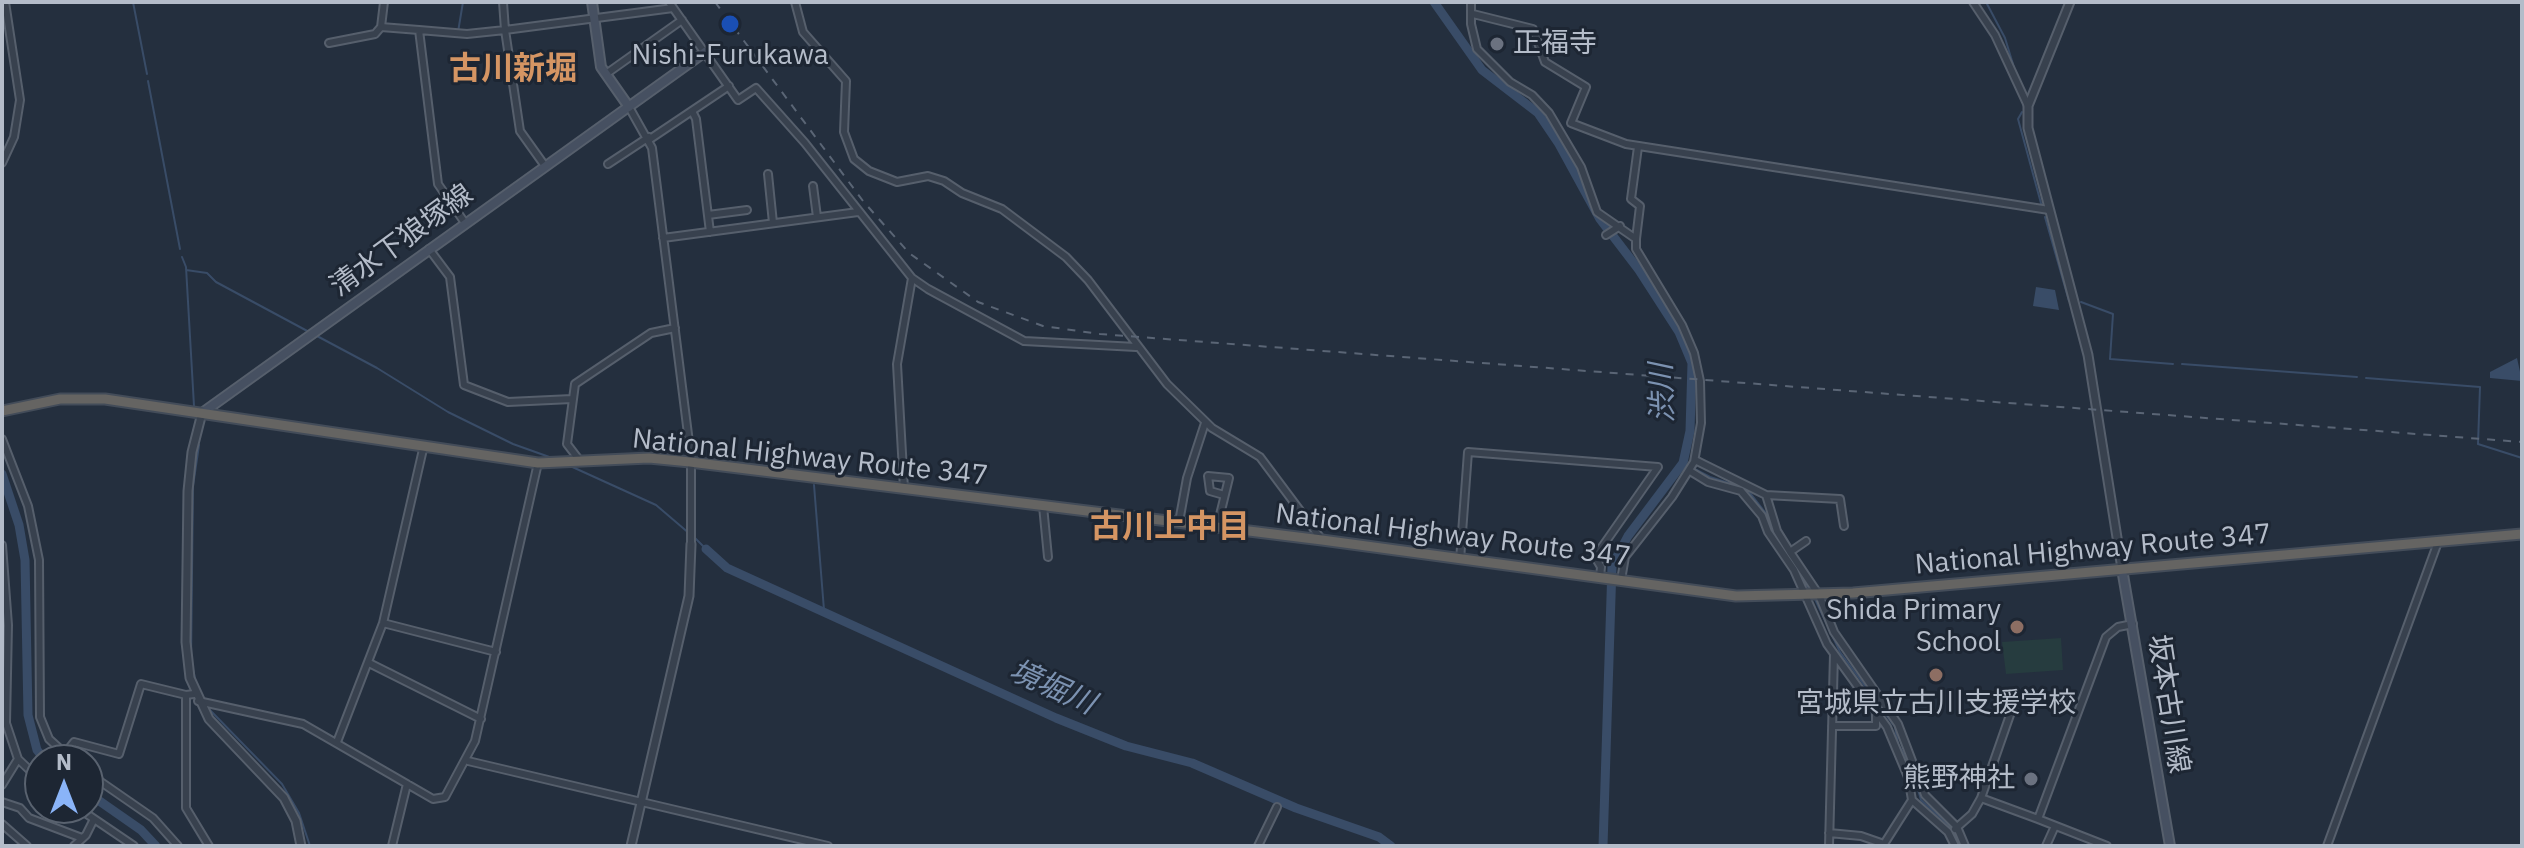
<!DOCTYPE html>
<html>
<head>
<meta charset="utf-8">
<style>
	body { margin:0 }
	#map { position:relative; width:2524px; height:848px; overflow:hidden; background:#242f3e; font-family:"IBM Plex Sans",sans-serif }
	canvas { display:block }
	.frame { position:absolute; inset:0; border:4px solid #b4bcc9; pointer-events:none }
	.north { position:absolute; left:24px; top:744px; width:80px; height:80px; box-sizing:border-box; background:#1d2633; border:2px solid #59626f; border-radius:50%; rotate:0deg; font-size:22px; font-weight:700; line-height:32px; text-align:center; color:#b4bcc9 }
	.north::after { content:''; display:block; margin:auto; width:28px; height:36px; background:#8ab4f8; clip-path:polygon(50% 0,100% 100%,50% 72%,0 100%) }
</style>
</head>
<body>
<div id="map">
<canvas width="2524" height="848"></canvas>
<div class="frame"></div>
<div class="north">N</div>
</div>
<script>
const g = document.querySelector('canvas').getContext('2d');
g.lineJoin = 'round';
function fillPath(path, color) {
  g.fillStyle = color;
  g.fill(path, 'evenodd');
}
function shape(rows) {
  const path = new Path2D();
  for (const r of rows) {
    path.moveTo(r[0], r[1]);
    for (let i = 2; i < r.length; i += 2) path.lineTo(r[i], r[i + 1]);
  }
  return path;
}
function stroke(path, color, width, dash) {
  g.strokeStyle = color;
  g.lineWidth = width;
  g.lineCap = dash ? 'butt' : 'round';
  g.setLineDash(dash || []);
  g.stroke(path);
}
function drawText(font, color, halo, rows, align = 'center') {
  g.font = font + ' "IBM Plex Sans","Noto Sans JP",sans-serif';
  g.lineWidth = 6;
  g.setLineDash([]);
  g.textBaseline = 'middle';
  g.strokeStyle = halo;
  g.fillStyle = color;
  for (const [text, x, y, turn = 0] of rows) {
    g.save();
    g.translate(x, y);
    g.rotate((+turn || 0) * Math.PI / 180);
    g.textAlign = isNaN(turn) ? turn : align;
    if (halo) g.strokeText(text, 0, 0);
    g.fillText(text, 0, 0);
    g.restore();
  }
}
fillPath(shape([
	[2061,638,2063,670,2006,674,2002,642]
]), '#263c3f');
fillPath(shape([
	[2036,287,2055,290,2059,310,2033,306],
	[2517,358,2522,381,2490,378,2490,372]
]), '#394c67');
stroke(shape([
	[133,2,147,74],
	[1986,2,2005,38,2016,74],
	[458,32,463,2],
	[148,81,180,249],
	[2022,112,2018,119,2042,207],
	[2045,217,2069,301],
	[182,257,186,267,194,406],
	[186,270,207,273,216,282,311,333],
	[2081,302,2113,314,2110,359,2173,364],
	[317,336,377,368,448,412,513,444,555,459],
	[2182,364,2357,377],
	[2366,378,2480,387,2478,444,2522,458],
	[1683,463,1710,477,1747,489,1768,516,1784,547],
	[568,465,656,505,690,534],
	[814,485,824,610],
	[695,538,706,549],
	[1800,573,1811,592],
	[1814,597,1840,652,1895,727,1898,744,1909,763],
	[196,683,191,660,193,486,199,445],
	[207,707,282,784,299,813,310,846],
	[1913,772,1921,800,1954,830,1960,846]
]), '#394c67', 2);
stroke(shape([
	[1434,2,1482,70,1538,113,1559,144,1600,219,1639,270,1679,332,1692,363,1690,431,1683,463,1628,536,1612,566,1603,846],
	[2,474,19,525,25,560,28,715,37,750,45,760],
	[706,549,727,568,1056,718,1126,746,1192,763,1296,808,1379,837,1391,846],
	[88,793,141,830,156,846]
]), '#394c67', 9);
const minor = shape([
	[503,2,505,30,673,8],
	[669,2,738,100,756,88,805,143,912,278,928,289,1024,341,1136,347],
	[795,2,803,32,846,81,844,132,854,159,869,171,897,182,928,176,944,181,962,193,1002,209,1066,257,1088,280,1167,384,1212,428,1260,457,1322,540],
	[1471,2,1471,24,1477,49,1510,82,1532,95,1549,113,1581,167,1597,212,1636,239,1636,249,1682,325,1694,353,1700,381,1701,423,1694,462,1672,497,1625,557,1621,580],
	[1973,2,1995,35,2028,106],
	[1473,14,1533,29,1545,62,1586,87,1571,123,1626,144,2049,210],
	[381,27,419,30],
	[329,43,375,34,381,27,384,2],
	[606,74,682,20],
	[629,107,652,148,691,458,691,544],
	[692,111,696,119,710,232],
	[650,139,729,86],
	[2,163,14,137,20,100,5,2],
	[608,164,649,137],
	[768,174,773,223],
	[813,186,817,217],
	[708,215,747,210],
	[465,223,438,184,419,30,467,34,505,30,520,131,545,166],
	[1606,235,1620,226],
	[663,238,858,212],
	[1636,239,1640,206,1631,199,1638,147],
	[429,249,450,277,464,385,508,402,572,399],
	[2,439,28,506,39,560,40,717,49,739,72,760],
	[1695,460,1766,495,1777,531,1790,552],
	[580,461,567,444,575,384,651,333,675,328],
	[1690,471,1708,482,1741,491,1762,516,1768,532,1794,570,1827,644,1887,727,1908,777,1912,800,1948,832,1955,846],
	[904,489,897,364,912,278],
	[1766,495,1840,499,1844,526],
	[1043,506,1048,557],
	[1179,522,1187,478,1205,423],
	[1217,527,1229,478,1208,476,1210,491,1224,495],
	[1806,541,1790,552,1819,595,1834,632,1898,724,1925,795,1957,827,1965,846],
	[2,545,8,625,6,723,18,759,40,780],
	[1460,560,1468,452,1658,467,1595,557,1601,567,1600,577],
	[383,623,496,652],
	[369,663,481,719],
	[194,694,186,695,186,808,209,846],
	[198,701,303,724,433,799,445,797,475,741,538,463],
	[1832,726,1876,726,1876,714],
	[337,742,383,623,424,445],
	[60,760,74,742,119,754,141,684,186,695],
	[468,761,828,846],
	[88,773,153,818,178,846],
	[2,785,18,759],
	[1981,798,2010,715],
	[2,802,20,808,29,818,82,838],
	[78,808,134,846],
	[2038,819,2107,846],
	[2,824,27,846],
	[1955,829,1972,814,1981,798,2038,819,2106,637,2118,627,2133,624],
	[1829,833,1861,836,1884,844,1912,800],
	[74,846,86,835,94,819],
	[392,846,407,784],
	[1258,846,1277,807],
	[1829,846,1834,654],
	[2046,846,2055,826],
	[2327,846,2438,542]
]);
const tertiary = shape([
	[2070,2,2028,106,2028,128,2088,355,2122,569],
	[202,413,192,452,188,491,186,642,190,678,209,719,284,798,296,821,301,846],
	[631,846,689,596,691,544]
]);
const secondary = shape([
	[592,2,601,67,629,107],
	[202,413,705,52],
	[2122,569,2170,846]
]);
const trunk = shape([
	[2,411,60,399,105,399,538,463,649,458,690,462,1322,540,1736,596,1853,593,2522,534]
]);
stroke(minor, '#565f6c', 10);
stroke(tertiary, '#565f6c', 11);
stroke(secondary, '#565f6c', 12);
stroke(trunk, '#434c59', 13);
stroke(minor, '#38414e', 6);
stroke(tertiary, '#38414e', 7);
stroke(secondary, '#465061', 8);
stroke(trunk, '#656462', 9);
stroke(shape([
	[715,2,863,201,909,253,978,302,1043,326,1100,334,2522,442]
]), '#5a6575', 2, [8, 8]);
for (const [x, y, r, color] of [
	[730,24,10,"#1a4fb4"],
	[1497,44,8,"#6b7280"],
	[2017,627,8,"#8d6e63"],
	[1936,675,8,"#8d6e63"],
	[2031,779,8,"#6b7280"]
]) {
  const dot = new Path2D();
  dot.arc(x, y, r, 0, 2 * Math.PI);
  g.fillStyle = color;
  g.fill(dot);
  stroke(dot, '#1d2633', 3);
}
drawText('28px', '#b4bcc9', '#1d2633', [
	["正福寺",1513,44,"left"],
	["Nishi-Furukawa",730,56],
	["Shida Primary",2001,611,"right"],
	["School",2001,643,"right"],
	["宮城県立古川支援学校",1936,704],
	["熊野神社",2015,779,"right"]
]);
drawText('28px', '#b4bcc9', '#1d2633', [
	["清水下狼塚線",402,241,-36],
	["National Highway Route 347",810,458,6],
	["National Highway Route 347",1453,536,7],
	["National Highway Route 347",2093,550,-5],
	["坂本古川線",2168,704,81]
]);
drawText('italic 30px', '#7c92b1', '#1d2633', [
	["渋川",1663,393,-92],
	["境堀川",1052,688,24]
]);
drawText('bold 32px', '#d59563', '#1d2633', [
	["古川新堀",513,70],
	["古川上中目",1170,528]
]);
</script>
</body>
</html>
